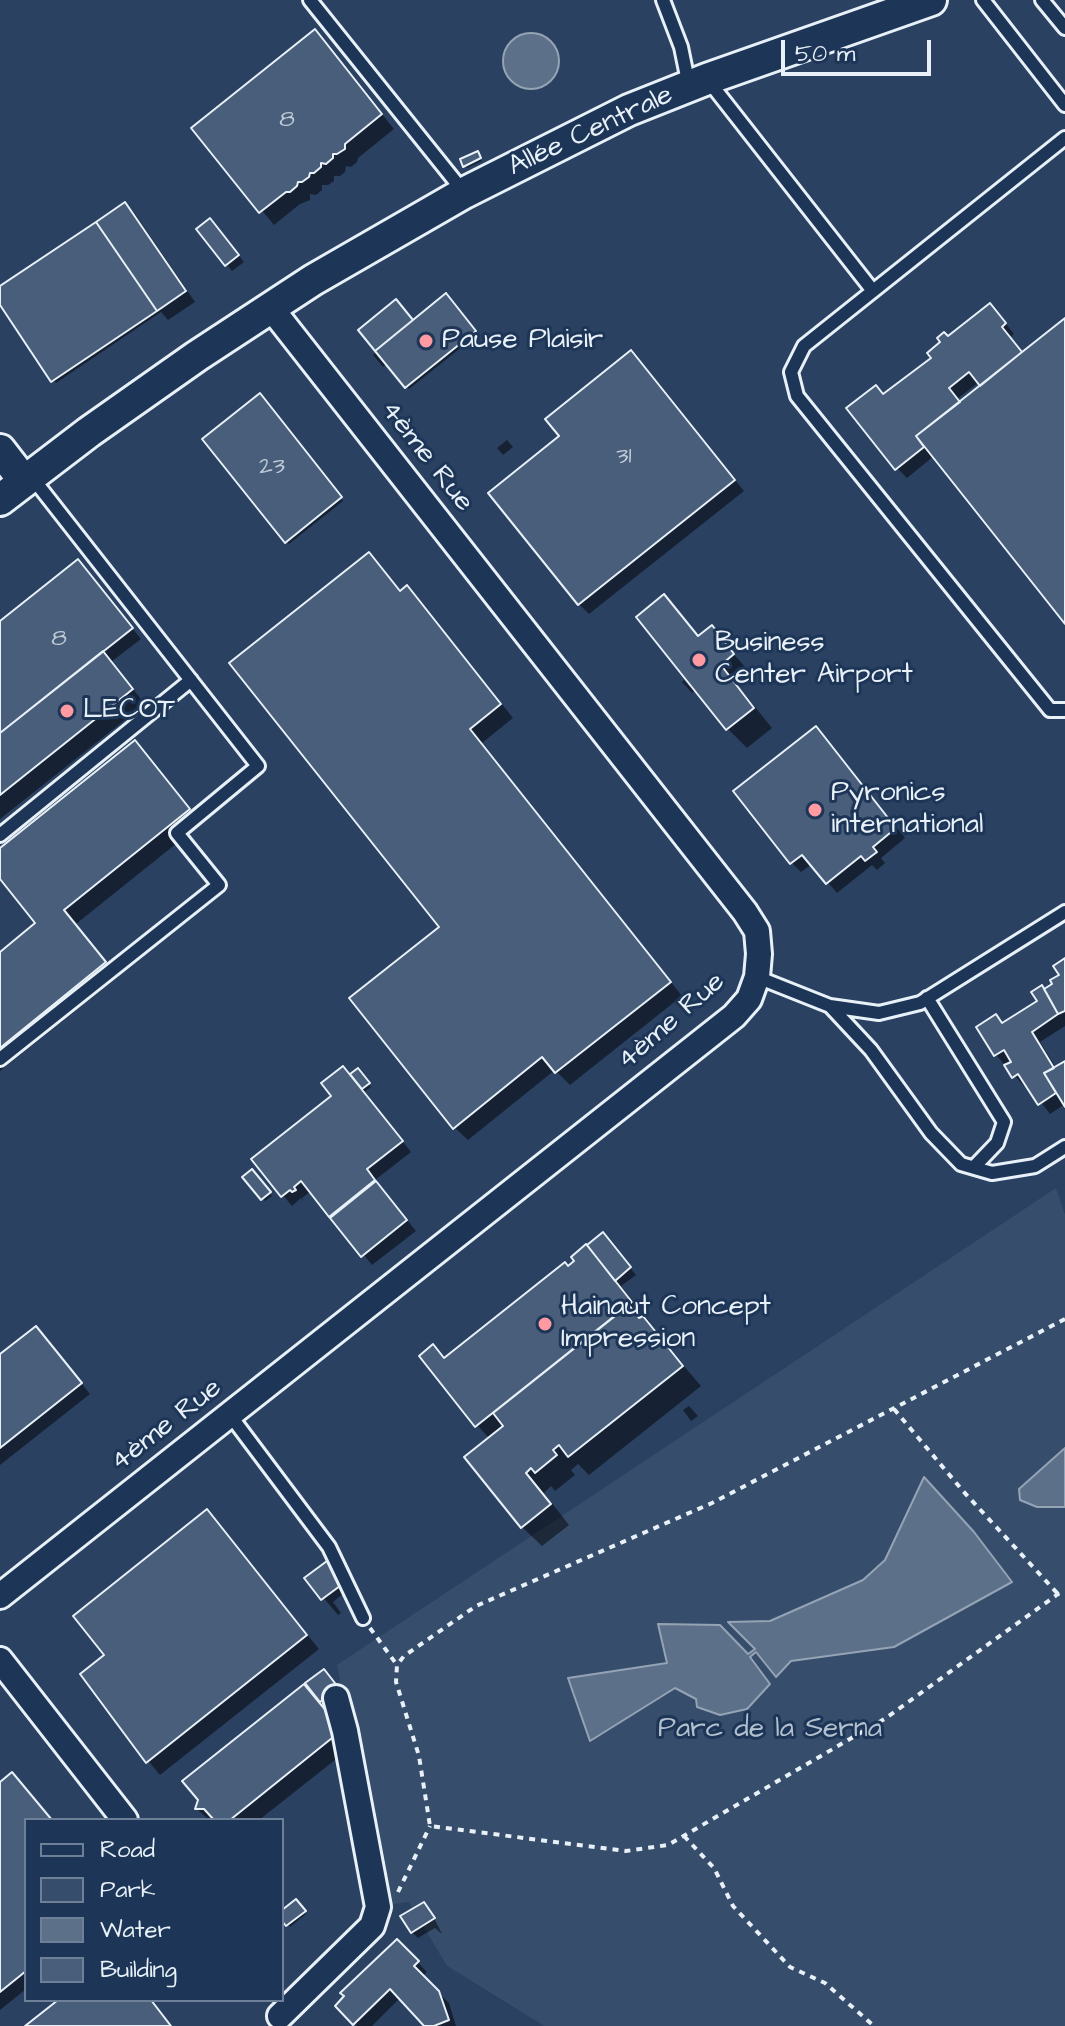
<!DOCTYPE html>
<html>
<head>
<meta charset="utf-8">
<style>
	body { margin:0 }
	#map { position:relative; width:1065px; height:2026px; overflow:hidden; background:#1d3557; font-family:"Architects Daughter",sans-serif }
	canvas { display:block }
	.legend { position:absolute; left:24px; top:1818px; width:260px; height:184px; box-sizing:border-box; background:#1d3557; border:2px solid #6e8097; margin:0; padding:10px 14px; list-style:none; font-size:24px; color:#e8f1f8 }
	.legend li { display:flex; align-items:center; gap:16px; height:40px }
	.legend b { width:40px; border:2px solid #6e8097 }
	.scale { position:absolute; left:781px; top:40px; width:150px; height:36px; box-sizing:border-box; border:4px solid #e8f1f8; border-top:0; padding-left:10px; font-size:24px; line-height:28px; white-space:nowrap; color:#e8f1f8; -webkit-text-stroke:6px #1d3557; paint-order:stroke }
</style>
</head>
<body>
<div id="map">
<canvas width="1065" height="2026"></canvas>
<ul class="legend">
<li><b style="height:10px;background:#1d3557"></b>Road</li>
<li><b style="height:22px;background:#374d6c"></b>Park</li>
<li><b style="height:22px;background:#5d7089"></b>Water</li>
<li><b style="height:22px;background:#495e7a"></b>Building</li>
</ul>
<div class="scale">50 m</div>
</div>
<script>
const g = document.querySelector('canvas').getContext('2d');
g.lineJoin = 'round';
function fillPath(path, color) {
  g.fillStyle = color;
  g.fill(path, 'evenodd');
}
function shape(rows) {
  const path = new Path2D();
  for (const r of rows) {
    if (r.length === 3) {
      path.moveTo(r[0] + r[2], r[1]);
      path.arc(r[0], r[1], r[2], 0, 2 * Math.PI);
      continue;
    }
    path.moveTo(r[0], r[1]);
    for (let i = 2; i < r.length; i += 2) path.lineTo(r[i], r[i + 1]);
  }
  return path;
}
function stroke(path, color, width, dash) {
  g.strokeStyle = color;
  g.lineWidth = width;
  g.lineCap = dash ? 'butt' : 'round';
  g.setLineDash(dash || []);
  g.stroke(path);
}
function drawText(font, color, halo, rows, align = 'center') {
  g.font = font + ' "Architects Daughter",sans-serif';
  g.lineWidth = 6;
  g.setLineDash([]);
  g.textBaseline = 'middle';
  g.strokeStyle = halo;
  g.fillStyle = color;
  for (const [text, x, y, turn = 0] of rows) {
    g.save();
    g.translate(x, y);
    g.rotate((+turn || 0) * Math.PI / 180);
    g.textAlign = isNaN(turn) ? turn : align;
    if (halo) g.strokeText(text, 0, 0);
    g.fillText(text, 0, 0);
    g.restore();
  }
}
fillPath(shape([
	[0,0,1065,0,1065,1214,1056,1188,447,1966,544,2026,0,2026],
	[26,1820,282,1820,282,2000,26,2000]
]), '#2a4162');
fillPath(shape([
	[1056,1188,1065,1214,1065,2026,544,2026,447,1966,409,1902,386,1905,337,1665]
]), '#374d6c');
const water = shape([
	[531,61,28],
	[1065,1448,1065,1507,1037,1507,1020,1500,1019,1489,1065,1448],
	[924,1477,974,1532,1012,1582,894,1647,791,1661,776,1677,756,1652,750,1657,770,1684,747,1709,720,1715,697,1707,696,1699,675,1688,590,1741,568,1678,667,1663,658,1624,720,1625,748,1654,755,1649,728,1622,770,1621,863,1580,885,1560,924,1477]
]);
fillPath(water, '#5d7089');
stroke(water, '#95a4b5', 2);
fillPath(shape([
	[315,32,394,129,358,158,357,162,351,167,346,166,345,172,340,176,334,176,334,181,328,185,322,185,322,190,316,195,310,194,310,200,300,204,274,225,194,128],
	[480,156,482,161,467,168,465,165],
	[125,204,135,214,195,302,168,320,161,312,56,383,0,302,0,289],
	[216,227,244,262,232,271,199,230],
	[446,296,477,335,409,389,388,364,383,367,373,355],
	[999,315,1014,334,1010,337,1023,354,1065,321,1065,621,934,456,907,478,897,468,884,396,933,358,948,339],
	[979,382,983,386,961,404,957,399],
	[631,352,744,491,589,614,579,604,562,437],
	[260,396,343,501,289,544,205,439],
	[507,440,513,447,503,455,497,448],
	[369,554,402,592,407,588,420,601,513,718,482,743,682,996,570,1085,555,1070,468,1140,454,1127,442,927],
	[87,572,141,639,111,662,145,704,0,819,0,623],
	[664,596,700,637,711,628,752,675,738,686,772,728,747,748,728,729,696,690,692,693,682,682,684,680,690,687,693,685],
	[825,738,905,838,881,858,885,863,877,870,872,865,837,893,812,864,801,872,792,863],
	[135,743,202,823,76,924,118,977,0,1071,0,954,38,924,0,876,0,850],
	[1065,960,1065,1026,1040,1042,1057,1069,1065,1064,1065,1104,1050,1114,1027,1084,1024,1086,996,1055,1004,1025,1040,1002,1045,991,1061,975],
	[357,1071,371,1087,364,1092,411,1152,375,1180,416,1231,372,1265,311,1191,302,1198,303,1201,301,1198,292,1206,254,1160,334,1096],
	[252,1172,272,1196,265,1201,245,1177],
	[603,1235,636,1275,621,1286,650,1322,648,1324,701,1386,589,1475,578,1464,571,1470,575,1475,555,1491,551,1486,544,1493,569,1525,542,1546,522,1527,490,1439,477,1425,433,1347,446,1359,568,1268,587,1248],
	[45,1338,90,1394,0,1465,0,1357],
	[689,1406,698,1416,691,1421,683,1410],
	[207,1512,319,1649,160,1775,112,1717,114,1715,107,1655],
	[327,1563,348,1590,333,1602,341,1613,338,1615,307,1578],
	[304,1686,316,1698,343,1694,325,1708,354,1745,259,1820,209,1820,197,1809],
	[0,1784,51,1820,26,1820,26,1989,0,2010],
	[296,1902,306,1914,290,1927,282,1918,282,1913],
	[424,1904,430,1910,442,1934,435,1928,418,1938,412,1932],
	[397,1941,427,1972,422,1977,449,2003,456,2026,427,2026,400,1998,372,2026,357,2026,338,2006]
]), '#0007');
const building = shape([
	[315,29,382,114,345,144,345,149,337,154,333,154,333,158,326,164,321,163,321,167,314,173,310,173,309,177,302,182,298,182,297,186,290,192,286,192,259,213,191,128,315,29],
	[478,151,481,158,463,167,460,159,478,151],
	[125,202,186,291,157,311,96,222,125,202],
	[210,218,239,255,225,266,196,229,210,218],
	[96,222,157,311,51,382,0,305,0,286,96,222],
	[446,293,476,331,405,388,375,351,446,293],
	[396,299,413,320,375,351,358,330,396,299],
	[990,303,1006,323,1002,327,1022,352,980,386,969,372,949,388,960,402,916,436,924,447,895,470,846,408,876,385,883,394,931,358,927,353,940,342,937,338,944,332,948,336,990,303],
	[1065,318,1065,624,916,436,1065,318],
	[631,350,735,480,578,605,488,493,559,436,545,419,631,350],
	[260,393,342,497,285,543,202,439,260,393],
	[369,552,400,591,407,585,501,704,470,729,671,982,555,1073,542,1057,453,1129,349,998,439,927,229,663,369,552],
	[78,559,133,628,0,733,0,621,78,559],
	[664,594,698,636,712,625,734,654,721,665,754,708,726,730,636,617,664,594],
	[103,651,133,689,0,795,0,733,103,651],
	[816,726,896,828,873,847,877,852,865,861,861,856,826,884,802,855,790,864,733,791,816,726],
	[135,740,190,809,64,910,106,962,0,1048,0,952,35,923,0,879,0,848,135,740],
	[1065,958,1065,1011,1058,1014,1044,989,1052,984,1050,980,1059,975,1053,966,1065,958],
	[1042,985,1058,1014,1032,1032,1054,1068,1044,1073,1056,1093,1038,1105,1018,1074,1012,1078,1004,1065,1011,1062,1004,1050,994,1056,976,1027,996,1014,1002,1023,1037,1001,1031,992,1042,985],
	[1065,1061,1065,1107,1044,1073,1065,1061],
	[343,1066,403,1141,367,1169,375,1180,329,1217,301,1181,294,1187,296,1190,292,1192,290,1190,281,1197,251,1159,331,1096,321,1083,343,1066],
	[358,1068,370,1083,362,1089,350,1074,358,1068],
	[252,1169,271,1192,261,1200,242,1177,252,1169],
	[376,1181,407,1220,361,1257,330,1218,376,1181],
	[603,1232,631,1267,615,1281,587,1245,603,1232],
	[586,1244,632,1302,475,1427,419,1356,433,1344,444,1358,565,1262,568,1266,574,1261,571,1257,586,1244],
	[629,1305,639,1318,643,1316,683,1366,568,1457,559,1445,553,1450,557,1455,535,1473,531,1468,526,1473,551,1504,521,1528,464,1457,503,1426,493,1413,629,1305],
	[36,1326,82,1383,0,1448,0,1354,36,1326],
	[207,1509,307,1635,146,1763,80,1674,104,1655,73,1616,207,1509],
	[327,1561,344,1583,321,1600,304,1578,327,1561],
	[324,1669,338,1687,320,1702,305,1683,324,1669],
	[304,1684,342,1730,230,1820,214,1820,204,1809,195,1809,198,1800,182,1781,304,1684],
	[12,1772,52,1820,26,1820,26,1971,0,1992,0,1782,12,1772],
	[296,1899,306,1911,286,1926,282,1921,282,1910,296,1899],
	[424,1902,435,1918,411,1933,400,1916,424,1902],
	[397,1939,419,1961,414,1966,439,1991,449,2020,434,2026,424,2026,390,1989,353,2025,335,2006,344,1996,340,1993,397,1939],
	[58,2000,151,2000,171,2026,25,2026,58,2000]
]);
fillPath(building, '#495e7a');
stroke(building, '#e8f1f8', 2);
const service = shape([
	[310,0,463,191],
	[663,0,681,47,689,86],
	[983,0,1065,105],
	[1042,0,1065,28],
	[707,79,873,291],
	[1065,138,804,346,791,372,797,396,1050,710,1065,710],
	[0,835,191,680],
	[757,977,830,1006,879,1013,920,1003,1065,912],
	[927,998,1004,1122,997,1143,974,1167],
	[830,1006,871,1050,931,1133,961,1164,992,1173,1035,1166,1065,1147],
	[0,1059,219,885,177,833,258,766,31,476],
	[230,1415,329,1547,363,1618]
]);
const minor = shape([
	[0,1596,734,1016,749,999,757,977,759,954,757,931,745,912,271,308],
	[0,1660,125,1820],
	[280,2016,372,1926,378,1907,345,1731,336,1698]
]);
const tertiary = shape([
	[0,450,24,481],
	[0,500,89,432,197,356,313,280,464,193,629,110,707,79,931,0]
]);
stroke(service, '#e8f1f8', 18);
stroke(minor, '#e8f1f8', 30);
stroke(tertiary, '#e8f1f8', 36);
stroke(shape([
	[1065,1319,712,1503,476,1606,404,1656,397,1665,396,1682,419,1756,430,1826,626,1851,668,1845,886,1718,1058,1594,1065,1592],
	[894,1409,963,1491,1058,1594],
	[370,1628,397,1665],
	[684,1836,714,1868,733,1906,790,1967,825,1983,874,2026],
	[398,1892,430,1826]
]), '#e8f1f8', 4, [6, 6]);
stroke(service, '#1d3557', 12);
stroke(minor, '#1d3557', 24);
stroke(tertiary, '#1d3557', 30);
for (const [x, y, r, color] of [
	[426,341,8,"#ff9aa2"],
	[699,660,8,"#ff9aa2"],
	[67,711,8,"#ff9aa2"],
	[815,810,8,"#ff9aa2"],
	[545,1324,8,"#ff9aa2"]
]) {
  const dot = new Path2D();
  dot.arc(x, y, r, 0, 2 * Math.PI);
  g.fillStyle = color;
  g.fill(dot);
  stroke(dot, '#1d3557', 3);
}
drawText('24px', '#c0ccd8', null, [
	["8",287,121],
	["31",624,458],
	["23",272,468],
	["8",59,640]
]);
drawText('28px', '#e8f1f8', '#1d3557', [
	["Allée Centrale",591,132,-25],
	["4ème Rue",426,457,52],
	["4ème Rue",672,1022,-41],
	["4ème Rue",167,1426,-38]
]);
drawText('28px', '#e8f1f8', '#1d3557', [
	["Pause Plaisir",442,341],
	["Business",715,644],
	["Center Airport",715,676],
	["LECOT",83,711],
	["Pyronics",831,794],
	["international",831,826],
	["Hainaut Concept",561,1308],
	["Impression",561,1340]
], 'left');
drawText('28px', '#b3c0ce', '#1d3557', [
	["Parc de la Serna",770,1730]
]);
</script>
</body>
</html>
